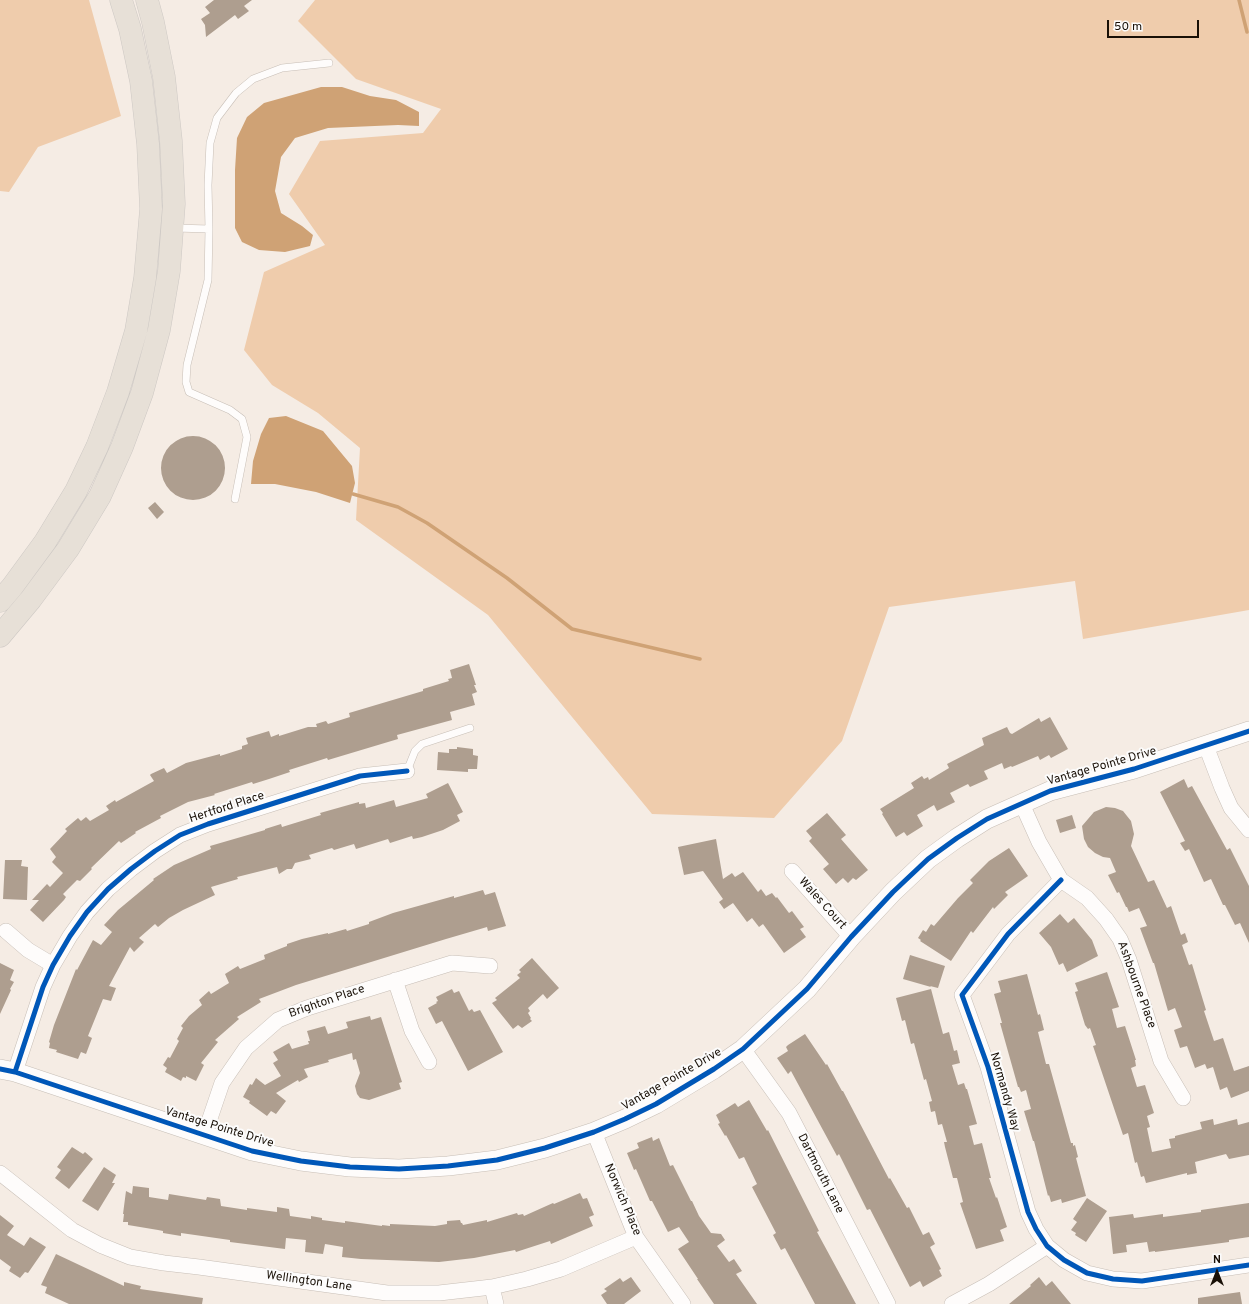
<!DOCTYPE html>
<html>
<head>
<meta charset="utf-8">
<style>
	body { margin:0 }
	#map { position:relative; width:1249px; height:1304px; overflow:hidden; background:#f5ece4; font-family:Overpass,sans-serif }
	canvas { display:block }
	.north { position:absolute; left:1197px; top:1252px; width:40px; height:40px; -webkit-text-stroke:3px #fcfcfc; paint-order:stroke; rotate:0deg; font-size:11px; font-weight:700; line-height:16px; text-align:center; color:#191007 }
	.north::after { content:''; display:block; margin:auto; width:14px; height:18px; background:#191007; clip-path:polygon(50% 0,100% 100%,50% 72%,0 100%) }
	.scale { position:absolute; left:1107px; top:20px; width:92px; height:18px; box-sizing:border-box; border:2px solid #191007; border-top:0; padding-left:5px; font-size:12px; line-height:14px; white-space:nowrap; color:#191007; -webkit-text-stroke:3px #fcfcfc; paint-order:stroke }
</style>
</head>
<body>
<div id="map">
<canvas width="1249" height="1304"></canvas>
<div class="north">N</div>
<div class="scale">50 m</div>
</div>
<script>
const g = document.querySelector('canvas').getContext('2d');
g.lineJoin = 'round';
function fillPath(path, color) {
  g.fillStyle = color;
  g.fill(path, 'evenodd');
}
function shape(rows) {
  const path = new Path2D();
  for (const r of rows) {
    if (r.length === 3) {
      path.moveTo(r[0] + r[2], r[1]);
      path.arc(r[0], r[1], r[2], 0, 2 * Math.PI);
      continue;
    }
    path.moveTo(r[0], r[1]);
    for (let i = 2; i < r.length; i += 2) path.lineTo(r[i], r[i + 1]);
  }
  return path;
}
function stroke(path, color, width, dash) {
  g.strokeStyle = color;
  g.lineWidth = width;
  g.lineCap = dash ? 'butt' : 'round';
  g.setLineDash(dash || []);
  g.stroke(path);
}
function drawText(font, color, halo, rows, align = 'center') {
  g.font = font + ' Overpass,sans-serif';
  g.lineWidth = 4;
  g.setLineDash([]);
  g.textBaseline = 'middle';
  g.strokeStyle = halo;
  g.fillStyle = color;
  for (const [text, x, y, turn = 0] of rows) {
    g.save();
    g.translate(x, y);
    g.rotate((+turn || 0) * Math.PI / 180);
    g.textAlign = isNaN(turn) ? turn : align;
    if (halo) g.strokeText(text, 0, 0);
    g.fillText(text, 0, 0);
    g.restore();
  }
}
fillPath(shape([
	[0,0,89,0,121,116,38,147,9,192,0,191],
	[315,0,1249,0,1249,610,1083,639,1075,581,889,607,842,741,774,818,652,814,488,615,356,520,360,448,318,413,272,385,244,350,264,272,325,245,289,194,320,141,423,133,441,109,356,79,298,21]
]), '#efccac');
fillPath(shape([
	[321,87,342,87,370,96,396,100,419,112,419,126,398,125,328,128,295,138,281,157,275,191,281,213,302,226,313,235,310,246,285,252,259,250,242,242,235,228,235,170,237,138,247,117,264,103],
	[286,416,323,431,352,466,355,483,350,503,316,492,275,484,251,484,253,461,261,434,269,418]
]), '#cfa275');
stroke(shape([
	[1239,0,1247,32],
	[353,494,398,507,427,523,507,578,572,629,700,659]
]), '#cfa275', 3.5);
fillPath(shape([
	[214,0,252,0,244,6,249,11,238,19,235,15,206,37,205,25,201,19,210,13,205,7],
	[193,468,32],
	[155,502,164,512,157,519,148,508],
	[469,664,476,685,474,685,477,692,472,694,475,705,450,712,452,720,397,735,398,739,328,760,327,758,289,770,290,772,269,779,253,784,252,782,214,794,215,795,188,802,160,816,161,818,135,832,136,833,121,843,119,841,91,868,92,869,80,881,77,880,63,894,66,897,64,900,43,922,30,910,39,900,32,900,47,884,50,887,63,873,52,862,56,857,50,849,67,831,65,829,78,818,81,821,86,817,90,821,109,810,106,806,115,800,116,802,154,781,150,775,151,774,164,768,167,773,186,763,220,754,220,756,242,749,242,746,248,744,246,738,269,731,271,737,279,734,279,736,308,727,317,727,316,724,326,721,328,724,350,717,349,713,423,691,423,689,449,681,448,679,452,678,450,670],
	[1050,717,1068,749,1051,758,1049,755,1040,760,1038,756,1012,767,1011,766,1004,769,1002,763,984,771,988,779,970,787,968,784,950,793,955,802,937,811,934,805,917,815,923,826,907,836,904,832,896,837,882,814,883,813,880,809,914,788,911,783,922,776,924,779,928,777,929,780,949,768,947,764,984,745,982,738,1007,727,1010,733,1012,734,1039,718,1041,722],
	[457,747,473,749,473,755,478,756,477,769,468,769,468,772,437,770,438,752,449,753,449,749,457,749],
	[1184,779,1188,788,1192,786,1227,850,1230,848,1249,886,1249,943,1240,923,1235,925,1225,905,1223,905,1211,879,1204,882,1189,849,1185,851,1180,843,1185,841,1160,792],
	[448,783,463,812,457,815,460,821,443,830,422,837,413,839,412,836,390,843,388,839,356,849,354,844,334,850,332,848,309,855,311,859,295,863,292,869,287,869,279,874,277,867,237,877,238,879,211,887,215,895,183,910,169,918,158,927,155,924,139,938,144,942,134,952,130,947,109,986,116,988,111,1001,103,999,88,1036,92,1038,86,1054,81,1052,78,1059,56,1052,57,1050,49,1048,50,1043,49,1042,54,1025,76,969,77,970,93,940,101,945,112,932,104,925,118,910,154,880,153,879,174,865,211,849,210,846,265,830,265,829,281,824,282,827,321,815,320,813,359,802,359,804,365,803,366,808,394,800,396,807,428,798,426,794],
	[1106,807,1115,808,1123,811,1131,821,1134,834,1131,846,1148,882,1154,880,1167,908,1171,906,1181,935,1185,933,1188,942,1182,945,1189,965,1192,964,1206,1010,1204,1011,1214,1041,1223,1038,1234,1071,1249,1066,1249,1091,1231,1098,1227,1087,1220,1090,1213,1067,1207,1069,1205,1064,1195,1068,1187,1046,1180,1048,1174,1030,1182,1027,1175,1008,1168,1011,1154,963,1153,963,1140,928,1147,926,1139,908,1129,912,1127,907,1126,907,1119,892,1117,893,1108,875,1116,872,1110,858,1103,857,1095,853,1088,847,1084,839,1082,826,1094,812],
	[827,813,846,835,841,839,868,870,856,880,853,878,848,883,843,878,836,884,823,869,829,864,809,841,812,838,806,831],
	[1072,815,1076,828,1060,833,1056,820],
	[716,839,723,879,732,873,735,877,743,872,758,892,761,889,766,896,772,893,776,898,777,897,789,913,792,911,804,927,800,929,806,937,784,953,763,924,759,927,752,918,747,922,733,903,724,909,719,902,723,899,703,871,684,875,678,847],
	[1009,848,1028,876,1005,892,1008,895,994,909,993,907,973,933,971,931,951,961,920,941,921,940,918,938,923,930,926,932,931,924,934,926,958,898,973,883,970,880,989,861],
	[5,860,22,860,21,866,28,867,27,900,3,899],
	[483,890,485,895,495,892,506,926,488,931,487,927,446,939,296,985,259,999,261,1002,237,1017,239,1019,215,1040,218,1042,201,1063,204,1065,196,1081,186,1076,186,1078,183,1077,181,1081,165,1072,167,1068,163,1065,168,1057,170,1058,179,1041,177,1039,183,1028,181,1026,189,1016,202,1005,199,1000,209,991,211,994,229,983,225,974,238,966,240,969,265,959,264,955,287,946,287,944,302,939,328,933,328,934,346,929,347,931,369,924,369,922,393,913,454,896,454,898],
	[1060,914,1068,923,1074,918,1092,940,1098,956,1067,972,1063,963,1059,965,1051,947,1039,933],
	[910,955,945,966,938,988,930,986,931,987,903,979],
	[532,958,559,988,547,999,543,994,528,1008,530,1011,528,1013,531,1018,530,1019,532,1021,522,1028,518,1025,513,1029,492,1003,497,1000,495,998,520,978,517,975,521,972,519,970],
	[0,963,14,970,10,980,14,982,10,989,11,990,0,1014],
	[1107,972,1119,1007,1112,1009,1117,1028,1125,1026,1136,1060,1135,1060,1136,1066,1131,1068,1137,1087,1145,1085,1154,1113,1147,1116,1150,1127,1147,1128,1152,1152,1171,1148,1169,1139,1175,1138,1175,1136,1202,1129,1200,1122,1213,1119,1214,1125,1237,1119,1238,1125,1249,1122,1249,1155,1229,1159,1226,1154,1195,1162,1197,1173,1187,1175,1187,1173,1146,1183,1144,1176,1141,1177,1137,1162,1135,1163,1128,1133,1123,1135,1093,1046,1096,1045,1090,1028,1088,1029,1085,1025,1075,992,1078,991,1075,983],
	[1027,974,1038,1015,1040,1014,1044,1030,1038,1032,1046,1064,1049,1064,1071,1143,1073,1143,1073,1146,1075,1145,1078,1157,1076,1158,1086,1196,1062,1203,1061,1199,1051,1202,1049,1195,1048,1196,1034,1141,1033,1141,1024,1111,1031,1109,1026,1090,1021,1092,1019,1087,1018,1087,1000,1023,1002,1023,994,994,1001,992,998,981],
	[452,989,454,993,459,991,469,1011,472,1009,474,1012,480,1010,503,1052,468,1071,442,1021,436,1024,428,1008,437,1003,436,1002,438,1001,436,997],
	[931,989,943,1034,949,1032,954,1051,957,1050,960,1063,952,1065,958,1085,964,1083,966,1089,967,1089,977,1124,969,1126,974,1145,982,1143,991,1178,989,1178,996,1198,997,1197,1007,1227,1000,1230,1004,1241,976,1249,960,1203,963,1202,957,1178,953,1178,945,1147,944,1142,947,1142,942,1124,938,1125,935,1111,931,1112,929,1102,932,1101,926,1079,924,1080,914,1043,911,1044,905,1020,902,1021,896,998],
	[370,1016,371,1020,381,1017,402,1082,399,1083,401,1089,369,1100,360,1098,357,1094,355,1086,360,1073,356,1059,353,1060,352,1053,328,1060,329,1062,304,1069,308,1077,299,1082,298,1080,276,1093,286,1101,276,1114,271,1111,267,1116,249,1103,250,1101,243,1097,250,1084,252,1085,256,1078,265,1085,281,1076,273,1063,278,1060,273,1052,289,1043,292,1049,309,1044,308,1041,310,1041,307,1031,325,1026,328,1034,348,1028,346,1022],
	[805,1034,826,1065,827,1064,842,1091,843,1091,889,1179,890,1178,907,1208,909,1207,923,1235,929,1232,935,1244,930,1247,941,1269,939,1270,942,1276,923,1287,920,1281,910,1287,870,1209,867,1210,839,1154,837,1156,791,1071,788,1074,777,1058,788,1051,786,1047,788,1045],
	[749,1100,767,1131,768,1130,819,1231,817,1232,856,1304,815,1304,785,1248,781,1250,773,1235,776,1233,752,1187,757,1184,744,1157,739,1159,726,1135,725,1136,718,1124,720,1123,716,1115,735,1103,738,1107],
	[652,1137,653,1141,659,1138,670,1166,673,1165,691,1201,692,1201,699,1216,711,1233,721,1234,725,1240,717,1246,729,1262,734,1259,742,1271,736,1274,757,1304,714,1304,697,1279,698,1279,678,1249,689,1242,679,1227,668,1232,652,1201,650,1201,636,1169,634,1170,627,1153,639,1148,637,1143],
	[72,1147,83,1154,85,1152,93,1159,69,1189,55,1178,61,1170,57,1167],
	[104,1167,116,1175,112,1183,115,1183,98,1211,82,1201],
	[133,1186,149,1188,149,1197,168,1200,169,1194,206,1200,207,1197,220,1199,221,1206,247,1210,247,1208,277,1212,277,1207,289,1209,290,1216,311,1219,311,1216,322,1218,322,1220,345,1223,345,1221,382,1226,382,1225,390,1226,390,1224,435,1226,447,1224,447,1221,460,1220,461,1223,462,1223,463,1225,487,1220,487,1222,517,1213,518,1215,523,1214,524,1216,553,1203,554,1204,580,1193,583,1199,587,1198,594,1215,589,1217,593,1226,551,1244,550,1241,516,1252,515,1250,474,1258,439,1262,361,1259,342,1257,343,1247,325,1244,323,1254,305,1252,306,1240,286,1238,285,1249,230,1242,230,1240,181,1233,181,1236,163,1233,163,1231,158,1230,128,1225,128,1222,123,1222,124,1214,123,1214,126,1191,132,1194],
	[1087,1198,1107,1211,1086,1242,1075,1235,1076,1233,1071,1230,1077,1222,1073,1219],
	[1249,1203,1249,1237,1229,1240,1229,1242,1155,1252,1155,1251,1149,1252,1147,1242,1126,1245,1127,1252,1113,1254,1109,1217,1133,1214,1134,1218,1163,1214,1163,1217,1201,1212,1201,1210],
	[0,1215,14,1226,7,1235,24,1246,30,1237,46,1247,28,1273,25,1272,20,1278,9,1271,11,1267,0,1259],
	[56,1254,124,1286,124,1282,141,1286,140,1289,203,1298,202,1304,69,1304,45,1293,47,1287,41,1285],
	[631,1277,641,1291,624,1304,607,1304,601,1295,607,1291,604,1289,620,1278,623,1282],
	[1039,1277,1046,1286,1052,1281,1071,1304,1009,1304,1031,1286,1030,1285],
	[1240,1292,1242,1304,1198,1304,1198,1298]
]), '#ae9e8f');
const service = shape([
	[175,228,209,229],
	[235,499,247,437,242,419,230,410,189,392,186,382,187,365,208,280,209,229,208,185,210,143,217,118,236,93,253,79,282,68,329,63],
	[407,771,415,751,422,744,470,728]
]);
const minor = shape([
	[1206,746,1222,788,1231,808,1249,830],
	[1022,804,1039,842,1061,880,1087,898,1106,919,1120,939,1129,960,1161,1061,1183,1098],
	[792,871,851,937],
	[1061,880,1008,934,962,995,988,1067,1028,1212,1036,1229,1047,1246,1064,1260,1087,1273,1113,1279,1142,1281,1249,1265],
	[6,931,28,950,53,965],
	[395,980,412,1031,429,1062],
	[743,1049,789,1113,888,1304],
	[15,1072,43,987,53,965,70,936,87,912,108,889,131,869,155,851,180,835,208,824,360,776,407,771],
	[594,1132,636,1237,683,1304],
	[204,1136,222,1083,246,1048,278,1020,307,1008,452,963,490,966],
	[0,1173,72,1230,100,1245,130,1257,164,1263,199,1267,387,1293,439,1293,492,1287,527,1279,561,1269,636,1237],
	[492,1287,496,1304],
	[952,1304,989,1284,1047,1246]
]);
const tertiary = shape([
	[0,1069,15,1072,252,1151,301,1161,350,1167,399,1169,448,1166,497,1160,545,1148,594,1132,625,1119,656,1104,714,1069,743,1049,807,989,851,937,893,892,928,859,957,838,987,819,1050,791,1134,769,1249,731]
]);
const primary = shape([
	[0,601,12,587,45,542,76,491,97,447,118,392,136,331,145,278,151,209,148,144,141,81,130,29,121,0],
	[0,636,31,599,68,549,100,496,122,447,142,393,159,330,169,271,174,204,171,141,164,77,153,22,147,0]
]);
stroke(service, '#c7beb6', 8);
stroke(minor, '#c7beb6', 16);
stroke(tertiary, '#c7beb6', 20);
stroke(primary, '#cdc8c4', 23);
stroke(service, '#fefcfb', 7);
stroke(minor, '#fefcfb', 15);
stroke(tertiary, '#fefcfb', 19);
stroke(primary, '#e7e0d7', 22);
stroke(shape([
	[1061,880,1008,934,962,995,988,1067,1028,1212,1036,1229,1047,1246,1064,1260,1087,1273,1113,1279,1142,1281,1249,1265],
	[0,1069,15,1072,252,1151,301,1161,350,1167,399,1169,448,1166,497,1160,545,1148,594,1132,625,1119,656,1104,714,1069,743,1049,807,989,851,937,893,892,928,859,957,838,987,819,1050,791,1134,769,1249,731],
	[15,1072,43,987,53,965,70,936,87,912,108,889,131,869,155,851,180,835,208,824,360,776,407,771]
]), '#0057b8', 5);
drawText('12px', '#191007', '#fcfcfc', [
	["Vantage Pointe Drive",1102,767,-16],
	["Hertford Place",227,808,-18],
	["Wales Court",822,904,48],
	["Ashbourne Place",1136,985,70],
	["Brighton Place",327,1002,-19],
	["Vantage Pointe Drive",672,1080,-30],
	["Normandy Way",1004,1092,74],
	["Vantage Pointe Drive",219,1128,17],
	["Dartmouth Lane",820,1174,63],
	["Norwich Place",622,1200,67],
	["Wellington Lane",309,1282,8]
]);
</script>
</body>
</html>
